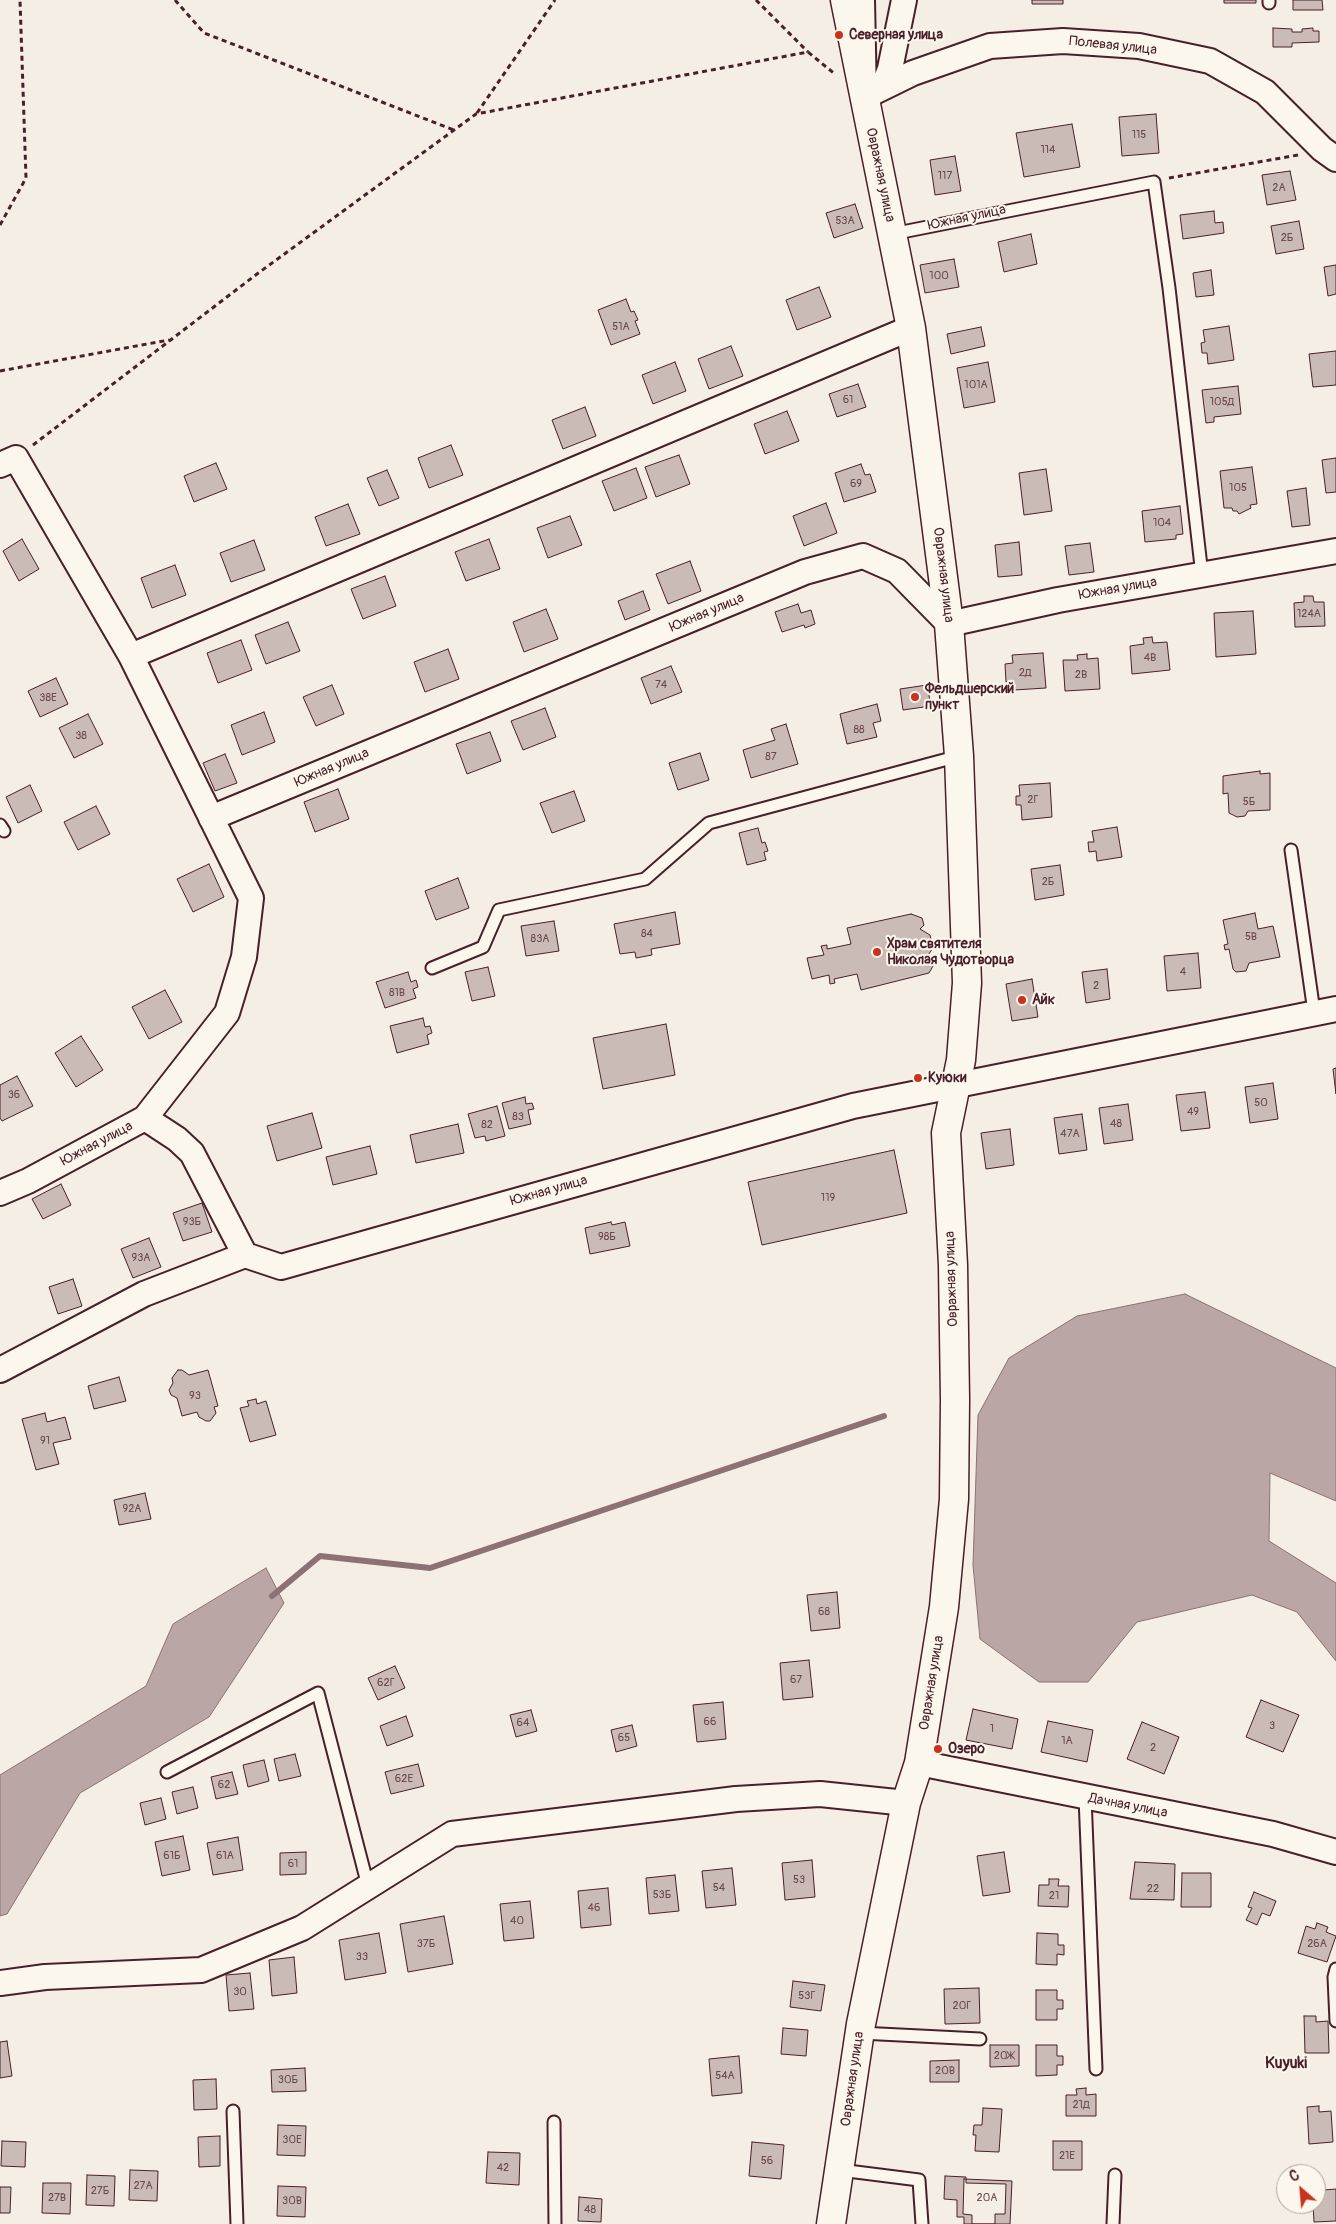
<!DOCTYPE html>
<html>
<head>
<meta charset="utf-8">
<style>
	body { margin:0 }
	#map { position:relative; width:1336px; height:2224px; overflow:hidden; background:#f4eee4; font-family:Pangolin,sans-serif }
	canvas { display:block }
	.north { position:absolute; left:1276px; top:2164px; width:50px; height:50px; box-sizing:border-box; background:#fbf7ec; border:1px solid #b4a19f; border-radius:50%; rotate:333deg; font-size:14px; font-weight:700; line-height:20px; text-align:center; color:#4a1f2b }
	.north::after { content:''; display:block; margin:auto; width:18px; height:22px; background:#c8321e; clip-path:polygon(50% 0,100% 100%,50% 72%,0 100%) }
</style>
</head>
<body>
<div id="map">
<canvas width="1336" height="2224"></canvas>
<div class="north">С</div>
</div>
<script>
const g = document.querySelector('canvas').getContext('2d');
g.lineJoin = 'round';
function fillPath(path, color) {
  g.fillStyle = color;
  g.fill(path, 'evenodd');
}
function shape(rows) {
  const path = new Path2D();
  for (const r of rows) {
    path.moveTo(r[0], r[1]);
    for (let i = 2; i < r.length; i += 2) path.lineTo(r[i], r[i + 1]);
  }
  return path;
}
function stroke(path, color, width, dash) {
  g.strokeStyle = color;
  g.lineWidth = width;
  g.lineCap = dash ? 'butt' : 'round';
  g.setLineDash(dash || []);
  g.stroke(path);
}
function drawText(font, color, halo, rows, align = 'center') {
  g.font = font + ' Pangolin,sans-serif';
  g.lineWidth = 4;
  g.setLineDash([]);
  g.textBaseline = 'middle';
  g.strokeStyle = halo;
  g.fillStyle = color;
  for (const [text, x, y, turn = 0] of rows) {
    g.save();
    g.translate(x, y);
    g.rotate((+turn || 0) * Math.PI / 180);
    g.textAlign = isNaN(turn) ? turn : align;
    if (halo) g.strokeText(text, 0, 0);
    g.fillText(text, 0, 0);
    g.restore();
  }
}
const water = shape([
	[1185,1294,1336,1368,1336,1501,1270,1473,1269,1541,1336,1583,1336,1661,1297,1612,1252,1595,1137,1622,1088,1682,1039,1682,980,1639,973,1565,978,1415,1009,1358,1077,1316,1185,1294],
	[266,1568,284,1603,209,1717,80,1793,7,1914,0,1916,0,1775,146,1686,173,1624,266,1568]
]);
fillPath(water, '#baa7a5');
stroke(water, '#8d7174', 1);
stroke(shape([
	[272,1596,320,1556,430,1568,884,1416]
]), '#8d7174', 6);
const building = shape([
	[1032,0,1063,0,1063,4,1032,4,1032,0],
	[1224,0,1256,0,1256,3,1224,3,1224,0],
	[1293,0,1322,0,1323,10,1293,10,1293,0],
	[1273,28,1292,29,1292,32,1302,32,1302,29,1313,28,1313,31,1319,31,1319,42,1292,43,1292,47,1273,47,1273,28],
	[1156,114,1159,153,1122,156,1119,117,1156,114],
	[1072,124,1080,167,1024,177,1016,133,1072,124],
	[955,156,961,191,935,195,930,160,955,156],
	[1290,171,1296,200,1267,205,1262,175,1290,171],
	[855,204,863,228,834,238,826,213,855,204],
	[1214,211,1215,223,1223,222,1224,233,1183,239,1180,215,1214,211],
	[1299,221,1304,249,1276,254,1271,226,1299,221],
	[1031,234,1037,264,1004,272,998,242,1031,234],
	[954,259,959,287,925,293,920,265,954,259],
	[1336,265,1336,294,1328,296,1324,267,1336,265],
	[1211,270,1214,295,1196,297,1193,273,1211,270],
	[819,287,831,317,797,330,786,300,819,287],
	[626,299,631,312,634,311,638,320,635,321,640,334,611,345,598,310,626,299],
	[1229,326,1234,360,1208,364,1207,353,1202,353,1201,343,1205,342,1203,330,1229,326],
	[981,327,985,346,951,354,947,334,981,327],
	[731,346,743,376,709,389,698,359,731,346],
	[1336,351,1336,385,1313,387,1309,354,1336,351],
	[675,362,686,391,653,404,642,375,675,362],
	[988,362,995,402,964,408,957,368,988,362],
	[858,384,866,407,837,417,829,394,858,384],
	[1238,386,1241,414,1214,417,1214,422,1206,423,1202,390,1238,386],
	[585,407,596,436,563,449,552,420,585,407],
	[787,411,799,441,765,454,754,424,787,411],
	[451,445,463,475,429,488,418,458,451,445],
	[679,455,690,484,656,497,645,467,679,455],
	[1336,458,1336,492,1326,493,1322,460,1336,458],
	[216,463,227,489,194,502,184,476,216,463],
	[861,464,865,475,870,474,876,492,844,502,835,473,861,464],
	[1252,467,1257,504,1250,505,1251,508,1239,514,1237,511,1233,511,1232,508,1224,508,1220,471,1252,467],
	[636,468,647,498,614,511,602,481,636,468],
	[1046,469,1052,511,1024,515,1019,473,1046,469],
	[387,470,399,498,379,506,367,478,387,470],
	[1306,488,1310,525,1292,527,1287,491,1306,488],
	[826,503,837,533,804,546,793,516,826,503],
	[348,504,360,534,326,546,315,517,348,504],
	[1180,506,1183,534,1176,535,1176,539,1145,542,1142,511,1180,506],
	[570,516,582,545,548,558,537,528,570,516],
	[22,539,39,569,19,581,3,551,22,539],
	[489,539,500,569,466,581,455,552,489,539],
	[254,540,265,570,231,582,220,553,254,540],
	[1019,542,1022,575,998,577,995,545,1019,542],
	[1090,543,1094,572,1069,575,1065,546,1090,543],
	[690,561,701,591,668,604,656,574,690,561],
	[175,565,186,595,152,608,141,578,175,565],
	[385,576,396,606,363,619,351,589,385,576],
	[643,591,650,610,625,620,618,601,643,591],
	[1304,596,1313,596,1314,602,1324,602,1325,626,1295,627,1294,603,1304,602,1304,596],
	[798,604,801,613,811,610,815,624,805,628,804,625,782,632,775,612,798,604],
	[546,609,558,639,524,652,513,622,546,609],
	[1253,611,1256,654,1216,657,1214,613,1253,611],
	[288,622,300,651,266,664,255,635,288,622],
	[1152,637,1153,643,1167,642,1170,670,1132,674,1130,646,1144,644,1143,638,1152,637],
	[241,640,252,670,218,683,207,653,241,640],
	[448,649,459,679,425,692,414,662,448,649],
	[1043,653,1046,688,1014,690,1014,681,1006,682,1005,664,1013,663,1012,655,1043,653],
	[1087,654,1087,659,1098,658,1100,689,1065,691,1063,660,1078,660,1077,655,1087,654],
	[671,666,682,692,651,704,641,678,671,666],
	[56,678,68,704,40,717,28,691,56,678],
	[332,685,344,714,316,726,303,697,332,685],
	[927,685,931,706,903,710,900,689,927,685],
	[877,704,881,721,873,723,877,737,847,744,840,714,877,704],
	[545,708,556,737,523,750,511,721,545,708],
	[264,712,275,742,242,755,231,725,264,712],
	[88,714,103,744,74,758,59,728,88,714],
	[786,724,798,764,751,778,743,750,775,740,771,729,786,724],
	[490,732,501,761,467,774,456,744,490,732],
	[700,753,709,780,678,790,669,763,700,753],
	[225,754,237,783,215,791,203,763,225,754],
	[1260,771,1260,774,1270,773,1270,810,1248,811,1245,816,1237,817,1229,813,1228,793,1223,794,1223,776,1260,771],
	[1050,783,1052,817,1022,820,1021,805,1016,805,1016,796,1020,796,1019,785,1050,783],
	[30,785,42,811,18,823,6,797,30,785],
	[338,789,349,819,315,832,304,802,338,789],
	[574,791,585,821,552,833,540,803,574,791],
	[96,806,110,834,78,850,64,822,96,806],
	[1117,827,1122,857,1097,861,1096,851,1089,852,1088,842,1094,842,1092,831,1117,827],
	[758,828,762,843,765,842,768,851,764,852,766,860,747,865,739,833,758,828],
	[209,864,224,897,193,912,177,879,209,864],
	[1060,865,1064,895,1035,900,1031,869,1060,865],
	[458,878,469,908,436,920,425,891,458,878],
	[675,912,680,944,651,949,652,955,636,958,635,952,620,954,614,924,675,912],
	[1255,913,1258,929,1273,926,1280,957,1249,963,1246,971,1236,972,1233,969,1229,949,1225,950,1224,945,1228,944,1223,920,1255,913],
	[911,914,922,918,924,925,920,929,930,935,933,948,926,958,932,960,933,966,929,973,861,990,857,974,834,979,835,983,830,984,829,975,812,979,807,958,824,955,821,946,827,945,827,949,851,944,847,928,911,914],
	[554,921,559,951,526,956,521,926,554,921],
	[1198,953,1201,988,1167,991,1164,956,1198,953],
	[488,967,495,996,472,1001,465,972,488,967],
	[1107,969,1110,999,1086,1003,1082,972,1107,969],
	[408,972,411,982,416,980,418,987,413,989,416,998,385,1008,376,982,408,972],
	[1032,979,1038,1017,1012,1021,1006,984,1032,979],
	[165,990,182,1022,149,1039,132,1007,165,990],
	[423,1018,425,1027,430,1026,432,1033,427,1035,429,1044,397,1053,390,1026,423,1018],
	[666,1024,675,1075,603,1089,593,1038,666,1024],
	[81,1036,103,1070,76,1087,55,1053,81,1036],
	[1336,1068,1336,1094,1333,1069,1336,1068],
	[17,1076,33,1106,2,1121,0,1118,0,1085,17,1076],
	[1273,1083,1278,1119,1250,1123,1245,1087,1273,1083],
	[1205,1092,1210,1128,1181,1131,1176,1095,1205,1092],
	[525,1097,526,1104,532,1103,534,1109,528,1110,531,1124,509,1129,502,1103,525,1097],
	[1128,1104,1133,1140,1104,1144,1099,1108,1128,1104],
	[497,1106,505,1136,486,1141,485,1136,475,1138,468,1114,497,1106],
	[312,1113,322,1148,277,1161,267,1126,312,1113],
	[1082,1114,1087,1150,1059,1154,1054,1118,1082,1114],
	[458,1124,464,1153,416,1163,410,1135,458,1124],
	[1010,1129,1014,1165,986,1169,981,1133,1010,1129],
	[370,1146,377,1174,333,1185,326,1157,370,1146],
	[894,1150,907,1213,762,1245,748,1182,894,1150],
	[61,1184,71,1205,43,1219,32,1199,61,1184],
	[202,1203,212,1232,183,1241,173,1213,202,1203],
	[611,1222,612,1225,625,1222,630,1246,590,1254,585,1228,611,1222],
	[149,1238,161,1267,133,1278,121,1249,149,1238],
	[73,1279,82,1306,58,1314,49,1287,73,1279],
	[178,1370,182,1370,189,1375,208,1370,218,1406,214,1407,216,1413,210,1421,206,1421,199,1417,197,1412,182,1416,177,1398,171,1395,169,1390,173,1383,172,1378,178,1370],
	[119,1377,126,1401,94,1409,88,1386,119,1377],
	[256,1399,257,1404,266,1401,276,1435,250,1442,240,1408,249,1406,247,1401,256,1399],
	[45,1413,47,1422,65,1417,71,1439,53,1443,59,1464,36,1470,22,1419,45,1413],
	[145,1493,151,1519,119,1525,114,1500,145,1493],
	[837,1592,840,1628,811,1631,807,1595,837,1592],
	[809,1660,813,1697,783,1700,780,1663,809,1660],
	[395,1666,405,1688,378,1700,368,1678,395,1666],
	[1261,1700,1299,1715,1283,1752,1246,1737,1261,1700],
	[723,1702,726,1739,697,1742,693,1705,723,1702],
	[973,1709,1018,1719,1012,1749,966,1740,973,1709],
	[531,1710,537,1731,516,1737,510,1715,531,1710],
	[406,1716,413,1736,387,1746,380,1726,406,1716],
	[1048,1721,1093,1730,1087,1762,1041,1752,1048,1721],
	[1142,1722,1179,1737,1164,1774,1127,1759,1142,1722],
	[632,1725,637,1746,616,1752,611,1730,632,1725],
	[295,1754,301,1776,279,1781,274,1759,295,1754],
	[264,1760,269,1781,248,1787,243,1765,264,1760],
	[418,1764,424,1786,391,1794,385,1772,418,1764],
	[232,1772,238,1794,216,1799,211,1777,232,1772],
	[193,1787,198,1808,177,1814,172,1792,193,1787],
	[161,1798,166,1819,145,1825,140,1803,161,1798],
	[183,1836,190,1870,162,1876,155,1842,183,1836],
	[238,1837,243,1870,213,1875,207,1843,238,1837],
	[306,1852,306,1874,280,1875,280,1853,306,1852],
	[1004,1852,1010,1892,983,1896,977,1856,1004,1852],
	[812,1860,815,1897,785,1900,782,1863,812,1860],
	[1135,1862,1175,1864,1174,1900,1130,1899,1135,1862],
	[732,1868,736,1905,706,1908,702,1871,732,1868],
	[1182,1873,1211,1873,1211,1907,1181,1907,1182,1873],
	[675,1875,679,1911,649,1914,646,1878,675,1875],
	[1049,1879,1059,1879,1058,1886,1069,1886,1068,1907,1038,1906,1039,1885,1049,1885,1049,1879],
	[608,1888,611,1925,581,1928,578,1891,608,1888],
	[1254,1892,1276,1901,1270,1916,1262,1913,1257,1925,1246,1920,1252,1908,1248,1907,1254,1892],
	[530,1901,534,1938,504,1941,500,1904,530,1901],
	[444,1916,453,1964,408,1972,400,1924,444,1916],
	[1317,1923,1328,1927,1326,1932,1336,1936,1327,1962,1298,1953,1306,1926,1315,1929,1317,1923],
	[379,1933,386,1973,345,1980,339,1940,379,1933],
	[1037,1933,1058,1934,1058,1945,1064,1945,1064,1955,1057,1954,1057,1965,1036,1964,1037,1933],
	[294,1957,297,1993,272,1996,269,1960,294,1957],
	[250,1973,254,2009,229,2011,226,1975,250,1973],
	[793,1981,825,1985,821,2011,790,2007,793,1981],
	[979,1988,980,2023,945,2024,944,1989,979,1988],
	[1036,1990,1057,1990,1057,2000,1063,2000,1063,2009,1057,2009,1057,2020,1036,2020,1036,1990],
	[1304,2016,1316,2016,1316,2022,1328,2021,1329,2053,1305,2053,1304,2016],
	[783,2028,808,2030,806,2056,781,2054,783,2028],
	[7,2041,12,2076,0,2078,0,2042,7,2041],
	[990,2045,1019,2045,1019,2066,990,2067,990,2045],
	[1036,2045,1057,2045,1057,2056,1063,2056,1063,2065,1057,2065,1057,2075,1036,2076,1036,2045],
	[739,2056,742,2093,712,2096,709,2059,739,2056],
	[959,2060,959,2082,930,2082,930,2061,959,2060],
	[305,2068,306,2091,272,2092,271,2070,305,2068],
	[216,2079,217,2109,194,2110,193,2080,216,2079],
	[1086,2088,1086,2095,1096,2094,1096,2116,1066,2116,1066,2095,1077,2095,1076,2089,1086,2088],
	[1319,2106,1319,2112,1331,2111,1333,2142,1309,2144,1307,2107,1319,2106],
	[983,2108,1002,2109,999,2152,975,2151,976,2135,973,2135,974,2125,982,2125,983,2108],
	[278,2125,306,2126,305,2156,277,2155,278,2125],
	[220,2136,220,2166,199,2167,198,2137,220,2136],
	[2,2141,26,2142,25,2167,1,2166,2,2141],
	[1053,2141,1082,2141,1082,2170,1053,2170,1053,2141],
	[752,2142,784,2145,781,2179,749,2176,752,2142],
	[488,2152,520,2153,519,2185,486,2183,488,2152],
	[130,2170,158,2171,157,2201,129,2200,130,2170],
	[87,2175,115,2176,114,2206,86,2205,87,2175],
	[945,2176,966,2177,966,2183,1006,2184,1005,2214,995,2214,995,2224,964,2224,964,2217,957,2217,957,2200,944,2199,945,2176],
	[964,2179,1012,2181,1010,2224,972,2224,972,2215,963,2214,964,2179],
	[43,2183,71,2183,70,2214,42,2213,43,2183],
	[1324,2184,1324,2190,1336,2189,1336,2221,1314,2222,1313,2204,1316,2204,1316,2185,1324,2184],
	[278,2186,306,2187,305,2217,277,2216,278,2186],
	[0,2187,11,2187,10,2213,0,2213,0,2187],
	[579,2197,602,2199,601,2222,578,2221,579,2197]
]);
fillPath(building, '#cabbb6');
stroke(building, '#4a1f2b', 1);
const lane = shape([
	[1269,0,1269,3],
	[892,234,1154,182,1169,288,1202,575],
	[0,825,4,831],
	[1291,850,1314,1012],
	[432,968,483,947,499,910,645,879,709,823,959,756],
	[167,1772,318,1693,368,1886],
	[1085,1797,1096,2069],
	[1336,1969,1334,1977,1336,2021],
	[860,2033,980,2039],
	[233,2111,237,2224],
	[554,2122,555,2224],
	[840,2170,919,2180,922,2224],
	[1113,2224,1115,2175]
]);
const street = shape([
	[862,0,864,97,913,73,990,46,1063,41,1139,46,1210,61,1265,92,1322,149,1336,159],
	[883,87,890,69,904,0],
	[0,465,16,458,131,656,251,898,244,957,227,1013,145,1118],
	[131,656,911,328],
	[211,818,805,572,863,556,897,571,949,624,1058,600,1336,551],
	[0,1193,28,1181,145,1118,177,1139,192,1153,245,1255],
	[0,1370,144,1294,245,1255,281,1267,853,1106,1336,1009],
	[919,1763,1273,1834,1336,1852],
	[0,1983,45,1977,201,1970,302,1928,452,1834,736,1799,820,1794,906,1803]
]);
const secondary = shape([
	[831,2224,861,2024,906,1803,919,1763,944,1607,954,1499,955,1400,953,1265,946,1133,961,1060,967,983,959,756,949,624,911,328,845,0]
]);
stroke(lane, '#4a1f2b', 15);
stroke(street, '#4a1f2b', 28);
stroke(secondary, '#4a1f2b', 31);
stroke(shape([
	[175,0,204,33,454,130],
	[756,0,808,52],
	[477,113,555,0],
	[1169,178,1298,155],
	[0,225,26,178,20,0],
	[0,371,169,340],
	[33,445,257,274,476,114,808,52,836,75]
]), '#4a1f2b', 3, [5, 4]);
stroke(lane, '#fbf7ec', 11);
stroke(street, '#fbf7ec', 24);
stroke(secondary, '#fbf7ec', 28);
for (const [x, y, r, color] of [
	[839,35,5,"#c8321e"],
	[915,697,5,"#c8321e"],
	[877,952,5,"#c8321e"],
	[1022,1000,5,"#c8321e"],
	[918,1078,5,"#c8321e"],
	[938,1749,5,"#c8321e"]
]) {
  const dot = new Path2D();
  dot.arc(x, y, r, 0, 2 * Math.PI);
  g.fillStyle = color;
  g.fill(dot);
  stroke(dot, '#fbf7ec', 2);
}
drawText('11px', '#6a464e', null, [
	["115",1139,135],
	["114",1048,150],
	["117",945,176],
	["2А",1279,188],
	["53А",845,221],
	["2Б",1287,238],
	["100",939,276],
	["51А",621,327],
	["101А",976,385],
	["61",848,400],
	["105Д",1222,402],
	["69",856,484],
	["105",1238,488],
	["104",1162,523],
	["124А",1309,614],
	["4В",1150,658],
	["2Д",1025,673],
	["2В",1081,675],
	["74",661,685],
	["38Е",48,698],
	["88",859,730],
	["38",81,736],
	["87",771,757],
	["2Г",1033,800],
	["5Б",1249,802],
	["2Б",1048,882],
	["84",647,934],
	["5В",1251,937],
	["83А",540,939],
	["4",1183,972],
	["2",1096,986],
	["81В",397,993],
	["36",14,1095],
	["50",1261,1103],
	["49",1193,1112],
	["83",518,1117],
	["48",1116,1124],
	["82",487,1125],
	["47А",1070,1134],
	["119",828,1198],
	["93Б",192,1222],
	["98Б",607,1237],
	["93А",141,1258],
	["93",195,1396],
	["91",45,1441],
	["92А",132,1509],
	["68",824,1612],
	["67",796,1680],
	["62Г",386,1683],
	["66",710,1722],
	["64",523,1723],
	["3",1272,1726],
	["1",992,1729],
	["65",624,1738],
	["1А",1067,1741],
	["2",1153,1748],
	["62Е",404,1779],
	["62",224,1785],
	["61Б",172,1856],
	["61А",225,1856],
	["61",293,1864],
	["53",799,1880],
	["54",719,1888],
	["22",1153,1889],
	["53Б",662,1895],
	["21",1054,1896],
	["46",594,1908],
	["40",517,1921],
	["37Б",426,1944],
	["26А",1317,1944],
	["33",362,1957],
	["30",240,1992],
	["53Г",807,1996],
	["20Г",962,2006],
	["20Ж",1004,2056],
	["20В",945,2071],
	["54А",725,2076],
	["30Б",288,2080],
	["21Д",1081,2105],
	["30Е",292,2140],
	["21Е",1067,2156],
	["56",767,2161],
	["42",503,2168],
	["27А",143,2186],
	["27Б",100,2191],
	["27В",57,2198],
	["20А",987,2198],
	["30В",292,2201],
	["48",590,2210]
]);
drawText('bold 14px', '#4a1f2b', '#fbf7ec', [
	["Северная улица",849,35],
	["Фельдшерский",925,689],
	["пункт",925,705],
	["Храм святителя",887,944],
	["Николая Чудотворца",887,960],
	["Айк",1032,1000],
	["Куюки",928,1078],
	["Озеро",948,1749]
], 'left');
drawText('14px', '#4a1f2b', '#fbf7ec', [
	["Полевая улица",1113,46,6],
	["Овражная улица",880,175,78],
	["Южная улица",967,218,-12],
	["Овражная улица",943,575,83],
	["Южная улица",1118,589,-10],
	["Южная улица",707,613,-23],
	["Южная улица",332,768,-23],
	["Южная улица",97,1144,-28],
	["Южная улица",549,1191,-16],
	["Овражная улица",952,1279,-92],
	["Овражная улица",932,1683,-81],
	["Дачная улица",1128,1806,11],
	["Овражная улица",853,2079,-82]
]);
drawText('bold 16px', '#4a1f2b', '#fbf7ec', [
	["Kuyuki",1286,2064]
]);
</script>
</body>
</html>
